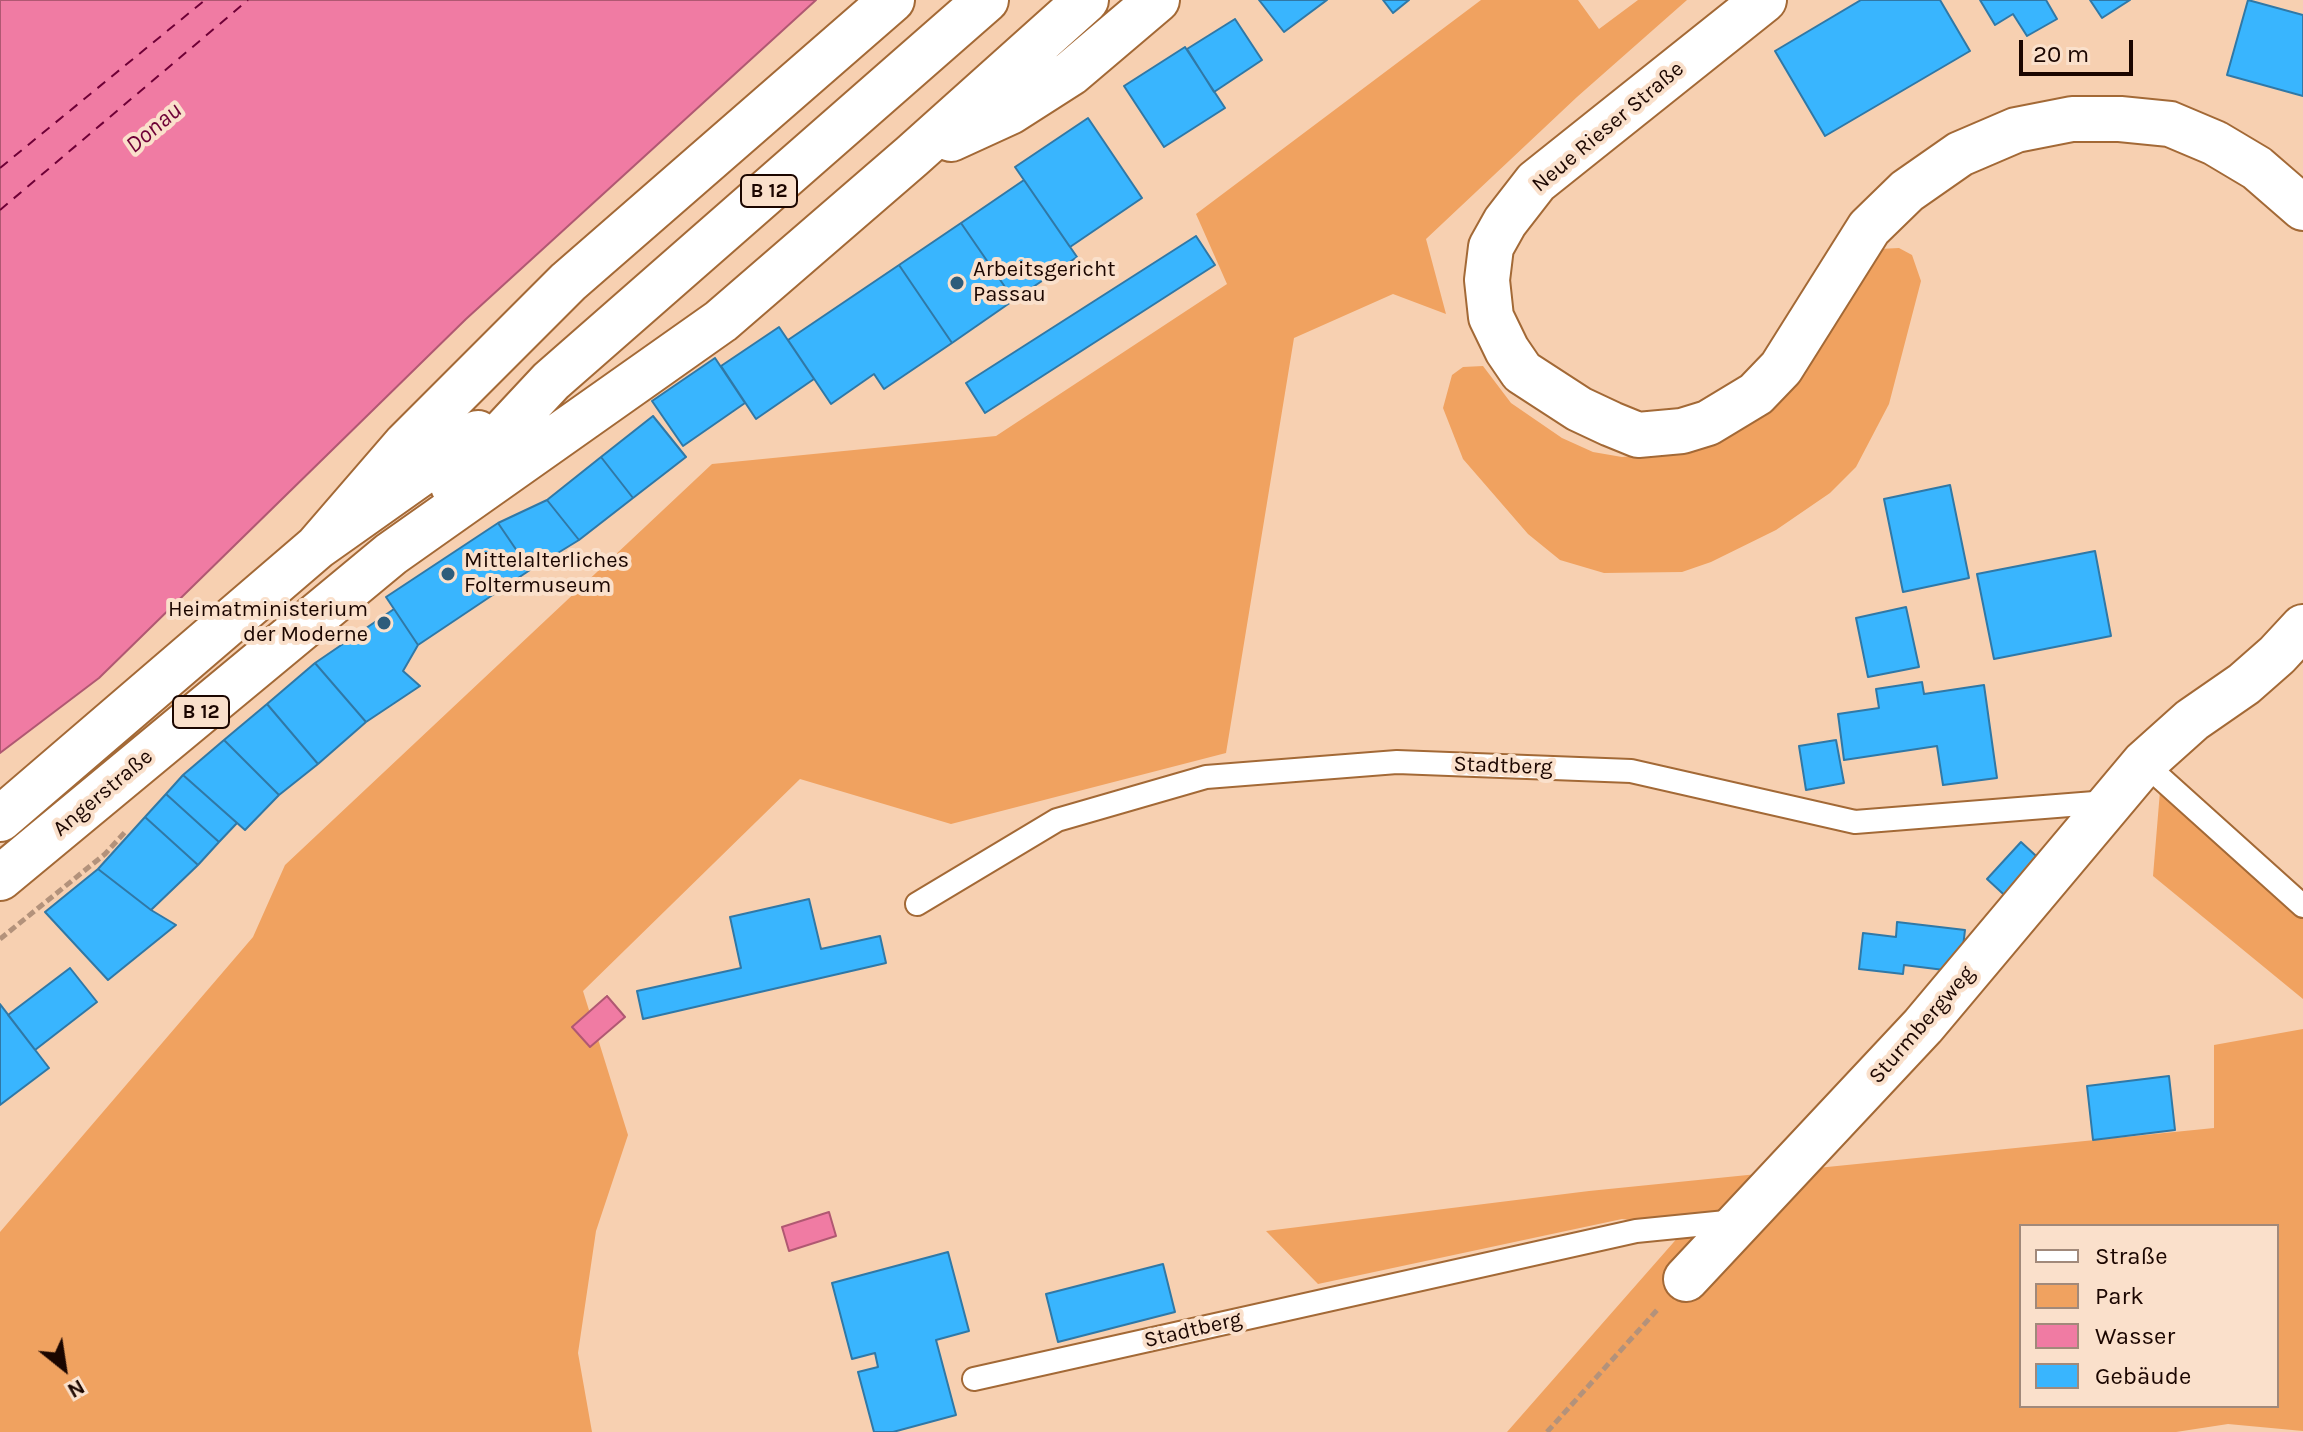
<!DOCTYPE html>
<html>
<head>
<meta charset="utf-8">
<style>
	body { margin:0 }
	#map { position:relative; width:2303px; height:1432px; overflow:hidden; background:#f7d0b1; font-family:Karla,sans-serif }
	canvas { display:block }
	.legend { position:absolute; left:2019px; top:1224px; width:260px; height:184px; box-sizing:border-box; background:#fae0cb; border:2px solid #a1897a; margin:0; padding:10px 14px; list-style:none; font-size:24px; color:#1b0600 }
	.legend li { display:flex; align-items:center; gap:16px; height:40px }
	.legend b { width:40px; border:2px solid #a1897a }
	.north { position:absolute; left:24px; top:1328px; width:80px; height:80px; -webkit-text-stroke:6px #fae0cb; paint-order:stroke; rotate:150deg; font-size:22px; font-weight:700; line-height:32px; text-align:center; color:#1b0600 }
	.north::after { content:''; display:block; margin:auto; width:28px; height:36px; background:#1b0600; clip-path:polygon(50% 0,100% 100%,50% 72%,0 100%) }
	.scale { position:absolute; left:2019px; top:40px; width:114px; height:36px; box-sizing:border-box; border:4px solid #1b0600; border-top:0; padding-left:10px; font-size:24px; line-height:28px; white-space:nowrap; color:#1b0600; -webkit-text-stroke:6px #fae0cb; paint-order:stroke }
</style>
</head>
<body>
<div id="map">
<canvas width="2303" height="1432"></canvas>
<ul class="legend">
<li><b style="height:10px;background:#fff"></b>Straße</li>
<li><b style="height:22px;background:#f0a260"></b>Park</li>
<li><b style="height:22px;background:#f07ba3"></b>Wasser</li>
<li><b style="height:22px;background:#39b5fe"></b>Gebäude</li>
</ul>
<div class="north">N</div>
<div class="scale">20 m</div>
</div>
<script>
const g = document.querySelector('canvas').getContext('2d');
g.lineJoin = 'round';
function fillPath(path, color) {
  g.fillStyle = color;
  g.fill(path, 'evenodd');
}
function shape(rows) {
  const path = new Path2D();
  for (const r of rows) {
    path.moveTo(r[0], r[1]);
    for (let i = 2; i < r.length; i += 2) path.lineTo(r[i], r[i + 1]);
  }
  return path;
}
function stroke(path, color, width, dash) {
  g.strokeStyle = color;
  g.lineWidth = width;
  g.lineCap = dash ? 'butt' : 'round';
  g.setLineDash(dash || []);
  g.stroke(path);
}
function drawText(font, color, halo, rows, align = 'center') {
  g.font = font + ' Karla,sans-serif';
  g.lineWidth = 8;
  g.setLineDash([]);
  g.textBaseline = 'middle';
  g.strokeStyle = halo;
  g.fillStyle = color;
  for (const [text, x, y, turn = 0] of rows) {
    g.save();
    g.translate(x, y);
    g.rotate((+turn || 0) * Math.PI / 180);
    g.textAlign = isNaN(turn) ? turn : align;
    if (halo) g.strokeText(text, 0, 0);
    g.fillText(text, 0, 0);
    g.restore();
  }
}
fillPath(shape([
	[1481,0,1578,0,1599,29,1638,0,1687,0,1577,97,1426,239,1446,314,1393,294,1294,338,1226,753,951,824,800,779,583,991,628,1135,596,1231,578,1353,592,1432,0,1432,0,1232,253,937,285,865,712,464,996,436,1227,284,1196,214],
	[1899,248,1912,255,1921,281,1889,404,1856,467,1830,493,1776,530,1711,562,1682,572,1604,573,1560,560,1528,534,1463,459,1443,408,1452,375,1463,367,1483,366,1511,403,1562,438,1593,452,1622,457,1677,453,1879,249],
	[2160,791,2303,914,2303,999,2153,876],
	[2303,1029,2303,1431,2228,1424,2176,1432,1507,1432,1687,1227,1622,1219,1318,1284,1266,1231,1589,1191,2214,1128,2214,1045],
	[2021,1226,2277,1226,2277,1406,2021,1406]
]), '#f0a260');
const water = shape([
	[0,0,816,0,466,319,99,678,0,753,0,0],
	[607,996,625,1017,590,1047,572,1027,607,996],
	[829,1212,836,1236,789,1251,782,1227,829,1212]
]);
fillPath(water, '#f07ba3');
stroke(water, '#b05872', 2);
stroke(shape([
	[0,168,205,0],
	[0,210,248,0]
]), '#6e0036', 2, [10, 8]);
const building = shape([
	[1259,0,1327,0,1284,32,1259,0],
	[1383,0,1409,0,1393,13,1383,0],
	[1861,0,1940,0,1970,51,1825,136,1775,51,1861,0],
	[1980,0,2046,0,2057,19,2027,36,2013,14,1995,25,1980,0],
	[2090,0,2130,0,2102,18,2090,0],
	[2248,0,2303,15,2303,96,2227,75,2248,0],
	[1235,19,1262,60,1214,92,1187,49,1235,19],
	[1185,47,1225,108,1164,147,1124,86,1185,47],
	[1088,118,1142,198,1070,247,1015,167,1088,118],
	[1024,180,1077,257,1014,300,961,223,1024,180],
	[961,223,1014,300,952,343,899,265,961,223],
	[1196,236,1215,265,985,413,966,383,1196,236],
	[899,265,952,343,884,389,874,374,831,404,788,340,899,265],
	[779,327,814,379,756,419,721,366,779,327],
	[715,358,745,403,683,446,652,401,715,358],
	[653,416,686,457,633,498,601,457,653,416],
	[601,457,633,498,579,540,547,500,601,457],
	[1950,485,1969,578,1903,592,1884,499,1950,485],
	[547,500,579,540,530,570,498,523,547,500],
	[498,523,530,570,418,645,386,597,498,523],
	[2095,551,2111,636,1994,659,1977,574,2095,551],
	[1906,607,1919,667,1868,677,1856,618,1906,607],
	[394,609,418,645,403,671,420,686,366,722,315,663,394,609],
	[315,663,366,722,318,764,267,704,315,663],
	[1922,682,1924,694,1984,685,1997,778,1943,785,1937,746,1844,760,1838,714,1879,708,1876,689,1922,682],
	[267,704,318,764,279,795,224,740,267,704],
	[224,740,279,795,245,830,183,775,224,740],
	[1836,740,1844,783,1806,790,1799,746,1836,740],
	[183,775,237,823,219,842,166,794,183,775],
	[166,794,219,842,198,865,145,817,166,794],
	[145,817,198,865,151,910,98,869,145,817],
	[2021,842,2047,866,2013,903,1987,879,2021,842],
	[98,869,151,910,176,925,108,980,45,912,98,869],
	[809,899,821,949,880,936,886,963,643,1019,637,991,741,968,730,917,809,899],
	[1897,922,1965,930,1960,972,1904,965,1903,974,1859,969,1863,933,1896,937,1897,922],
	[70,968,97,1002,35,1050,8,1015,70,968],
	[0,1004,49,1068,0,1105,0,1004],
	[2169,1076,2175,1130,2093,1140,2087,1086,2169,1076],
	[948,1252,969,1331,936,1340,956,1415,893,1432,874,1432,858,1372,878,1367,875,1353,852,1359,832,1283,948,1252],
	[1163,1264,1175,1312,1058,1342,1046,1294,1163,1264]
]);
fillPath(building, '#39b5fe');
stroke(building, '#3078a6', 2);
const lane = shape([
	[2144,763,2303,906],
	[917,904,1057,820,1206,777,1397,762,1631,771,1855,822,2107,802],
	[974,1379,1636,1231,1736,1221]
]);
const street = shape([
	[1686,1279,1923,1026,2144,763,2192,720,2244,684,2277,655,2303,627]
]);
const secondary = shape([
	[1764,0,1536,182,1505,222,1491,247,1487,280,1491,317,1507,350,1522,372,1579,409,1611,424,1638,435,1682,431,1708,423,1756,394,1781,368,1869,228,1907,191,1960,154,2016,130,2072,119,2120,119,2170,124,2215,143,2257,168,2303,208]
]);
const primary = shape([
	[951,139,1010,112,1071,73,1157,0],
	[453,486,551,381,986,0],
	[317,547,406,444,568,282,892,0],
	[0,819,317,547,478,433],
	[0,878,391,554,721,321,912,156,1086,0]
]);
stroke(lane, '#a36936', 26);
stroke(street, '#a36936', 48);
stroke(secondary, '#a36936', 48);
stroke(primary, '#a36936', 48);
stroke(shape([
	[0,939,105,854,126,831],
	[1547,1432,1658,1309]
]), '#b3927b', 5, [8, 4]);
stroke(lane, '#fff', 22);
stroke(street, '#fff', 44);
stroke(secondary, '#fff', 44);
stroke(primary, '#fff', 44);
for (const [x, y, r, color] of [
	[957,283,8,"#2d5c7b"],
	[448,574,8,"#2d5c7b"],
	[384,623,8,"#2d5c7b"]
]) {
  const dot = new Path2D();
  dot.arc(x, y, r, 0, 2 * Math.PI);
  g.fillStyle = color;
  g.fill(dot);
  stroke(dot, '#fae0cb', 3);
}
for (const [x, y, w] of [
	[769,191,56],
	[201,712,56]
]) {
  const box = new Path2D();
  box.roundRect(x - w / 2, y - 16, w, 32, 6);
  g.fillStyle = '#fae0cb';
  g.fill(box);
  stroke(box, '#1b0600', 2);
}
drawText('bold 20px', '#1b0600', null, [
	["B 12",769,191],
	["B 12",201,712]
]);
drawText('22px', '#1b0600', '#fae0cb', [
	["Neue Rieser Straße",1608,127,-40],
	["Stadtberg",1503,766,2],
	["Angerstraße",103,793,-40],
	["Sturmbergweg",1922,1025,-49],
	["Stadtberg",1193,1330,-13]
]);
drawText('22px', '#1b0600', '#fae0cb', [
	["Arbeitsgericht",973,270],
	["Passau",973,295],
	["Mittelalterliches",464,561],
	["Foltermuseum",464,586],
	["Heimatministerium",368,610,"right"],
	["der Moderne",368,635,"right"]
], 'left');
drawText('italic 24px', '#6e0036', '#fae0cb', [
	["Donau",154,128,-40]
]);
</script>
</body>
</html>
